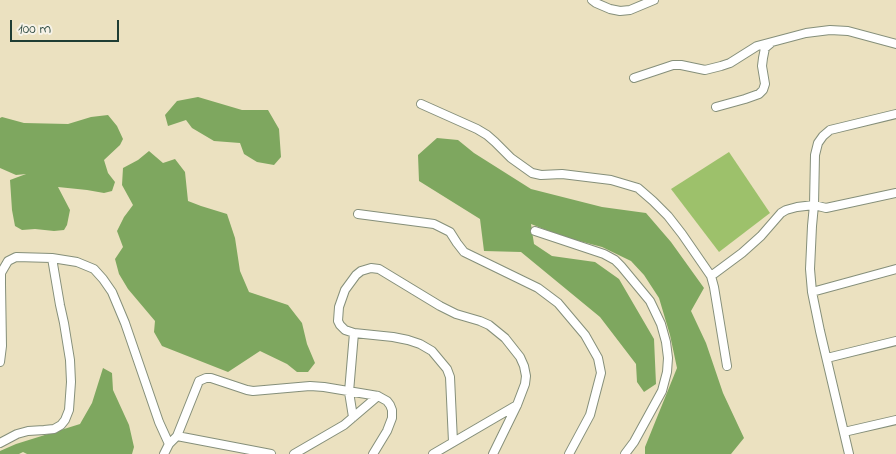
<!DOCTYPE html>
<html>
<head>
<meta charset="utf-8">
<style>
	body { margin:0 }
	#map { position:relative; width:896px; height:454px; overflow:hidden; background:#ebe1c0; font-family:"Indie Flower",sans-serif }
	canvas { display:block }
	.scale { position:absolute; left:10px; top:20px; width:109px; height:22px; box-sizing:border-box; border:2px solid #1f3d34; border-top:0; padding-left:6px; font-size:15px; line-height:18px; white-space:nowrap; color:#1f3d34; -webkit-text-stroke:4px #f7f3e8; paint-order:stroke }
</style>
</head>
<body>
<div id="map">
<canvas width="896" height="454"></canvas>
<div class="scale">100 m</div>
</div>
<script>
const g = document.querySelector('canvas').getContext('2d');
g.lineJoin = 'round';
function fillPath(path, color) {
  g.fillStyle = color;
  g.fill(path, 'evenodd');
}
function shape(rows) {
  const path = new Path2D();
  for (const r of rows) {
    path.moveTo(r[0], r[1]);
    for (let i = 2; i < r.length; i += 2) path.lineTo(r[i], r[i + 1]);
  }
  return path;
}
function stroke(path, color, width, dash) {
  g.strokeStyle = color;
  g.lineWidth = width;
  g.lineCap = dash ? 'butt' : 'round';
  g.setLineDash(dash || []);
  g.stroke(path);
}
fillPath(shape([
	[729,152,770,213,719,252,671,189]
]), '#9dc16b');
fillPath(shape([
	[198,97,242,110,268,110,279,129,281,157,274,165,257,162,244,154,240,143,214,141,192,128,186,120,168,126,165,115,177,101],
	[108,115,117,126,123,139,120,145,104,160,108,173,115,182,112,191,104,193,87,190,58,187,70,210,67,225,64,230,54,231,35,229,22,230,15,226,12,210,10,180,26,174,16,175,0,168,0,118,2,117,24,123,68,124,91,117],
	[437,138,458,140,474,153,531,189,602,207,646,213,671,242,704,288,691,311,706,343,723,393,744,438,731,454,645,454,645,447,677,368,670,335,659,298,644,275,631,261,602,247,564,237,531,224,534,244,552,256,595,262,619,279,654,339,656,384,644,392,637,382,636,364,600,317,521,252,484,251,480,219,419,181,418,155],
	[149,151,163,163,175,159,185,172,188,201,201,206,227,214,235,238,240,271,249,292,288,305,302,323,307,344,315,363,308,372,297,372,287,364,260,351,228,372,162,346,154,332,155,321,128,289,119,274,115,259,123,247,117,231,124,217,133,205,122,185,123,168,138,160],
	[103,368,112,373,113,390,129,425,134,447,132,454,27,454,23,452,19,454,0,454,0,451,16,444,80,424,92,403]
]), '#7ea75f');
const street = shape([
	[592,0,596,3,610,9,620,11,630,10,654,0],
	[634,78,673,65,681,65,705,70,721,66,730,63,757,46,806,33,830,30,848,31,896,44],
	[421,104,477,129,487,135,495,142,511,158,532,173,541,175,562,174,611,180,638,188,653,201,668,216,682,234,711,276,714,287,727,366],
	[716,107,745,99,759,94,763,90,765,84,762,66,763,58,765,48,771,43],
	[358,214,434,224,450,232,457,243,464,252,538,288,558,303,585,335,598,358,601,373,590,415,569,454],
	[535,231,604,254,615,260,621,266,650,301,661,324,666,342,668,358,667,372,662,391,634,442,625,454],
	[711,276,742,253,761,236,781,213,786,210,797,207,814,205,826,208,896,193],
	[812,292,896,269],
	[827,358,896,341],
	[0,362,2,346,1,284,1,273,8,261,16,257,52,258,77,262,94,269,103,279,112,292,125,323,159,422,169,444],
	[353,417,349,392,354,333],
	[844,432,896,420],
	[177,436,271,454],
	[453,442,450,377,447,369,432,351,420,344,408,340,393,337,354,333,345,330,340,325,338,321,339,307,345,290,356,275,361,271,371,268,379,269,440,306,456,314,480,321,489,325,505,338,520,357,524,366,526,376,525,384,517,405,493,454],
	[0,443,17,434,28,431,44,430,54,429,61,425,65,420,69,410,71,382,70,360,64,323,60,305,52,258],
	[164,454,169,444,177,436,199,381,206,378,211,378,247,390,253,391,310,386,324,387,378,396,387,401,390,405,392,410,392,418,387,431,373,454],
	[294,454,344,425,378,396],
	[433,454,517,405],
	[849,454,820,331,812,292,810,269,812,226,814,205,815,155,818,143,823,136,830,130,896,114]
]);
stroke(street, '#858f7a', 10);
stroke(street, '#fff', 8);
</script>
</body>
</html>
